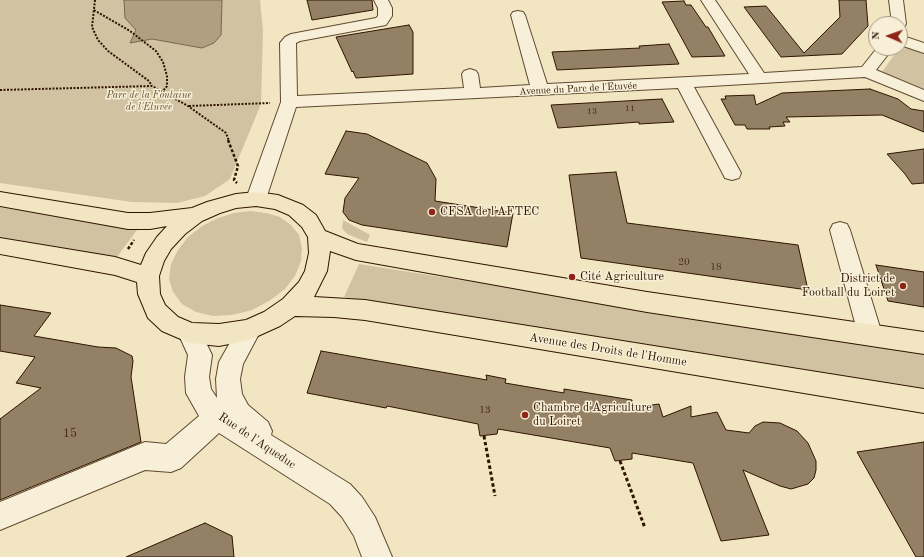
<!DOCTYPE html>
<html>
<head>
<meta charset="utf-8">
<style>
	body { margin:0 }
	#map { position:relative; width:924px; height:557px; overflow:hidden; background:#f2e6c2; font-family:"Old Standard TT",serif }
	canvas { display:block }
	.north { position:absolute; left:868px; top:16px; width:40px; height:40px; box-sizing:border-box; background:#f7efd7; border:1px solid #a79781; border-radius:50%; rotate:272deg; font-size:11px; font-weight:700; line-height:16px; text-align:center; color:#2f1400 }
	.north::after { content:''; display:block; margin:auto; width:14px; height:18px; background:#8f2418; clip-path:polygon(50% 0,100% 100%,50% 72%,0 100%) }
</style>
</head>
<body>
<div id="map">
<canvas width="924" height="557"></canvas>
<div class="north">N</div>
</div>
<script>
const g = document.querySelector('canvas').getContext('2d');
g.lineJoin = 'round';
function fillPath(path, color) {
  g.fillStyle = color;
  g.fill(path, 'evenodd');
}
function shape(rows) {
  const path = new Path2D();
  for (const r of rows) {
    path.moveTo(r[0], r[1]);
    for (let i = 2; i < r.length; i += 2) path.lineTo(r[i], r[i + 1]);
  }
  return path;
}
function stroke(path, color, width, dash) {
  g.strokeStyle = color;
  g.lineWidth = width;
  g.lineCap = dash ? 'butt' : 'round';
  g.setLineDash(dash || []);
  g.stroke(path);
}
function drawText(font, color, halo, rows, align = 'center') {
  g.font = font + ' "Old Standard TT",serif';
  g.lineWidth = 3;
  g.setLineDash([]);
  g.textBaseline = 'middle';
  g.strokeStyle = halo;
  g.fillStyle = color;
  for (const [text, x, y, turn = 0] of rows) {
    g.save();
    g.translate(x, y);
    g.rotate((+turn || 0) * Math.PI / 180);
    g.textAlign = isNaN(turn) ? turn : align;
    if (halo) g.strokeText(text, 0, 0);
    g.fillText(text, 0, 0);
    g.restore();
  }
}
fillPath(shape([
	[0,0,260,0,263,31,261,104,230,179,205,196,177,203,132,202,0,183],
	[911,47,924,51,924,92,882,72,898,50],
	[0,207,137,230,117,257,0,237],
	[251,211,266,213,280,217,291,225,299,235,302,248,301,261,295,276,285,289,269,301,252,310,232,315,213,316,196,312,182,304,173,292,169,279,171,264,178,250,188,237,202,226,218,218,234,213],
	[343,220,370,235,367,242,347,234,342,228],
	[359,264,924,353,924,393,725,363,344,297]
]), '#d1c2a1');
const water = shape([
	[124,0,222,0,221,35,214,43,202,48,152,39,130,43,136,30,125,18,124,0]
]);
fillPath(water, '#b09f80');
stroke(water, '#7c674d', 1);
const building = shape([
	[307,0,372,0,373,10,312,20,307,0],
	[839,0,866,0,868,26,842,54,781,57,744,7,766,6,804,53,840,17,839,0],
	[684,1,686,5,691,5,706,27,708,27,725,56,692,57,662,2,684,1],
	[409,25,413,32,413,74,356,78,353,71,352,72,336,37,409,25],
	[669,44,679,64,557,70,552,52,640,48,639,46,669,44],
	[870,89,898,99,911,109,924,111,924,132,882,115,786,117,790,122,783,122,785,126,769,127,770,129,747,129,745,125,735,125,721,99,726,99,725,96,754,95,756,105,782,93,870,89],
	[662,99,674,122,639,124,639,122,558,128,551,105,662,99],
	[346,131,367,134,427,163,436,179,435,201,513,213,507,247,362,225,349,220,343,212,345,198,359,178,325,174,346,131],
	[924,149,924,183,912,184,905,174,887,154,924,149],
	[616,172,627,223,798,245,808,290,581,258,569,175,616,172],
	[876,265,924,272,924,307,888,301,876,265],
	[0,305,51,313,34,336,98,347,116,348,132,356,133,361,131,377,141,442,0,500,0,419,41,388,16,383,35,357,0,351,0,305],
	[321,351,487,380,486,375,506,379,505,383,564,393,564,389,632,400,632,408,659,404,663,417,691,406,691,417,717,412,726,430,749,433,755,426,763,422,780,423,797,431,808,443,816,461,816,470,814,478,808,484,791,489,780,486,743,470,769,535,721,541,693,463,632,453,632,459,615,461,610,448,498,429,497,434,480,436,478,424,387,406,386,408,307,393,321,351],
	[924,442,924,557,916,557,857,452,924,442],
	[205,523,232,536,234,557,126,557,205,523]
]);
fillPath(building, '#948165');
stroke(building, '#2f1400', 1);
const minor = shape([
	[374,0,388,0,392,8,392,16,386,25,300,41,296,43,297,96,464,88,462,74,464,71,470,69,476,71,478,74,480,88,530,85,511,15,513,12,518,11,523,12,525,15,547,84,749,74,701,0,715,0,764,73,862,67,877,48,893,48,876,70,924,90,924,101,865,77,694,87,741,173,739,178,732,180,725,178,678,88,296,107,266,199,263,204,256,206,249,204,246,199,281,102,280,43,285,37,291,34,376,18,378,16,378,8,374,0],
	[889,0,903,0,906,24,904,27,900,28,900,24,892,24,889,0],
	[900,35,924,43,924,53,900,45,900,35],
	[840,222,847,224,850,230,882,334,878,341,870,345,862,341,858,334,830,230,833,224,840,222],
	[249,320,257,323,261,330,243,364,240,379,242,394,248,405,268,422,272,431,271,435,350,484,362,497,375,517,392,557,362,557,354,536,342,517,330,504,219,433,181,468,171,472,145,470,0,530,0,502,145,442,166,444,199,416,186,393,185,377,188,355,178,333,182,326,190,323,198,326,212,355,209,377,211,389,217,398,216,379,219,362,241,323,249,320]
]);
const major = shape([
	[0,192,128,213,150,213,192,208,207,202,236,194,256,192,278,195,303,205,316,215,325,231,358,244,647,292,924,332,924,354,647,312,356,260,330,251,327,271,314,297,365,300,924,389,924,413,365,320,334,317,295,316,280,326,249,340,219,346,190,343,162,331,148,318,138,294,137,282,115,275,0,254,0,238,115,257,141,265,146,253,157,237,167,226,150,229,128,229,0,206,0,192],
	[256,206,275,209,289,215,302,227,308,237,309,253,305,271,299,282,283,299,264,312,246,320,219,324,192,323,178,317,165,305,160,294,159,276,164,261,171,249,185,234,202,221,220,213,236,208,256,206]
]);
stroke(minor, '#604830', 2);
stroke(major, '#2f1400', 2);
stroke(shape([
	[95,0,92,27,98,40,108,51,149,81,152,86],
	[94,10,130,31,156,51,163,62,167,76,167,86,163,91],
	[0,90,152,86,188,106,226,133,229,141],
	[189,106,270,103]
]), '#2f1400', 2, [2, 1.5]);
stroke(shape([
	[228,140,238,166,234,180,237,183],
	[128,249,134,240]
]), '#2f1400', 2.5, [3, 2]);
stroke(shape([
	[484,436,495,496],
	[620,461,645,528]
]), '#2f1400', 3, [3.5, 2.5]);
fillPath(minor, '#f7efd7');
fillPath(major, '#f2e6c2');
for (const [x, y, r, color] of [
	[432,212,4,"#8f2418"],
	[572,277,4,"#8f2418"],
	[903,286,4,"#8f2418"],
	[525,415,4,"#8f2418"]
]) {
  const dot = new Path2D();
  dot.arc(x, y, r, 0, 2 * Math.PI);
  g.fillStyle = color;
  g.fill(dot);
  stroke(dot, '#f7efd7', 1.5);
}
drawText('9px', '#482f19', null, [
	["11",630,109],
	["13",592,112]
]);
drawText('10px', '#2f1400', '#f7efd7', [
	["Avenue du Parc de l'Etuvée",578,89,-3]
]);
drawText('italic 10px', '#604830', '#f7efd7', [
	["Parc de la Fontaine",149,95],
	["de l'Etuvée",149,107]
]);
drawText('10px', '#482f19', null, [
	["20",684,262],
	["18",716,267],
	["13",485,410]
]);
drawText('12px', '#2f1400', '#f7efd7', [
	["CFSA de l'AFTEC",440,212],
	["Cité Agriculture",580,277],
	["District de",895,279,"right"],
	["Football du Loiret",895,293,"right"],
	["Chambre d'Agriculture",533,408],
	["du Loiret",533,422]
], 'left');
drawText('12px', '#2f1400', '#f7efd7', [
	["Avenue des Droits de l'Homme",608,350,9],
	["Rue de l'Aqueduc",257,441,34]
]);
drawText('12px', '#482f19', null, [
	["15",70,434]
]);
</script>
</body>
</html>
